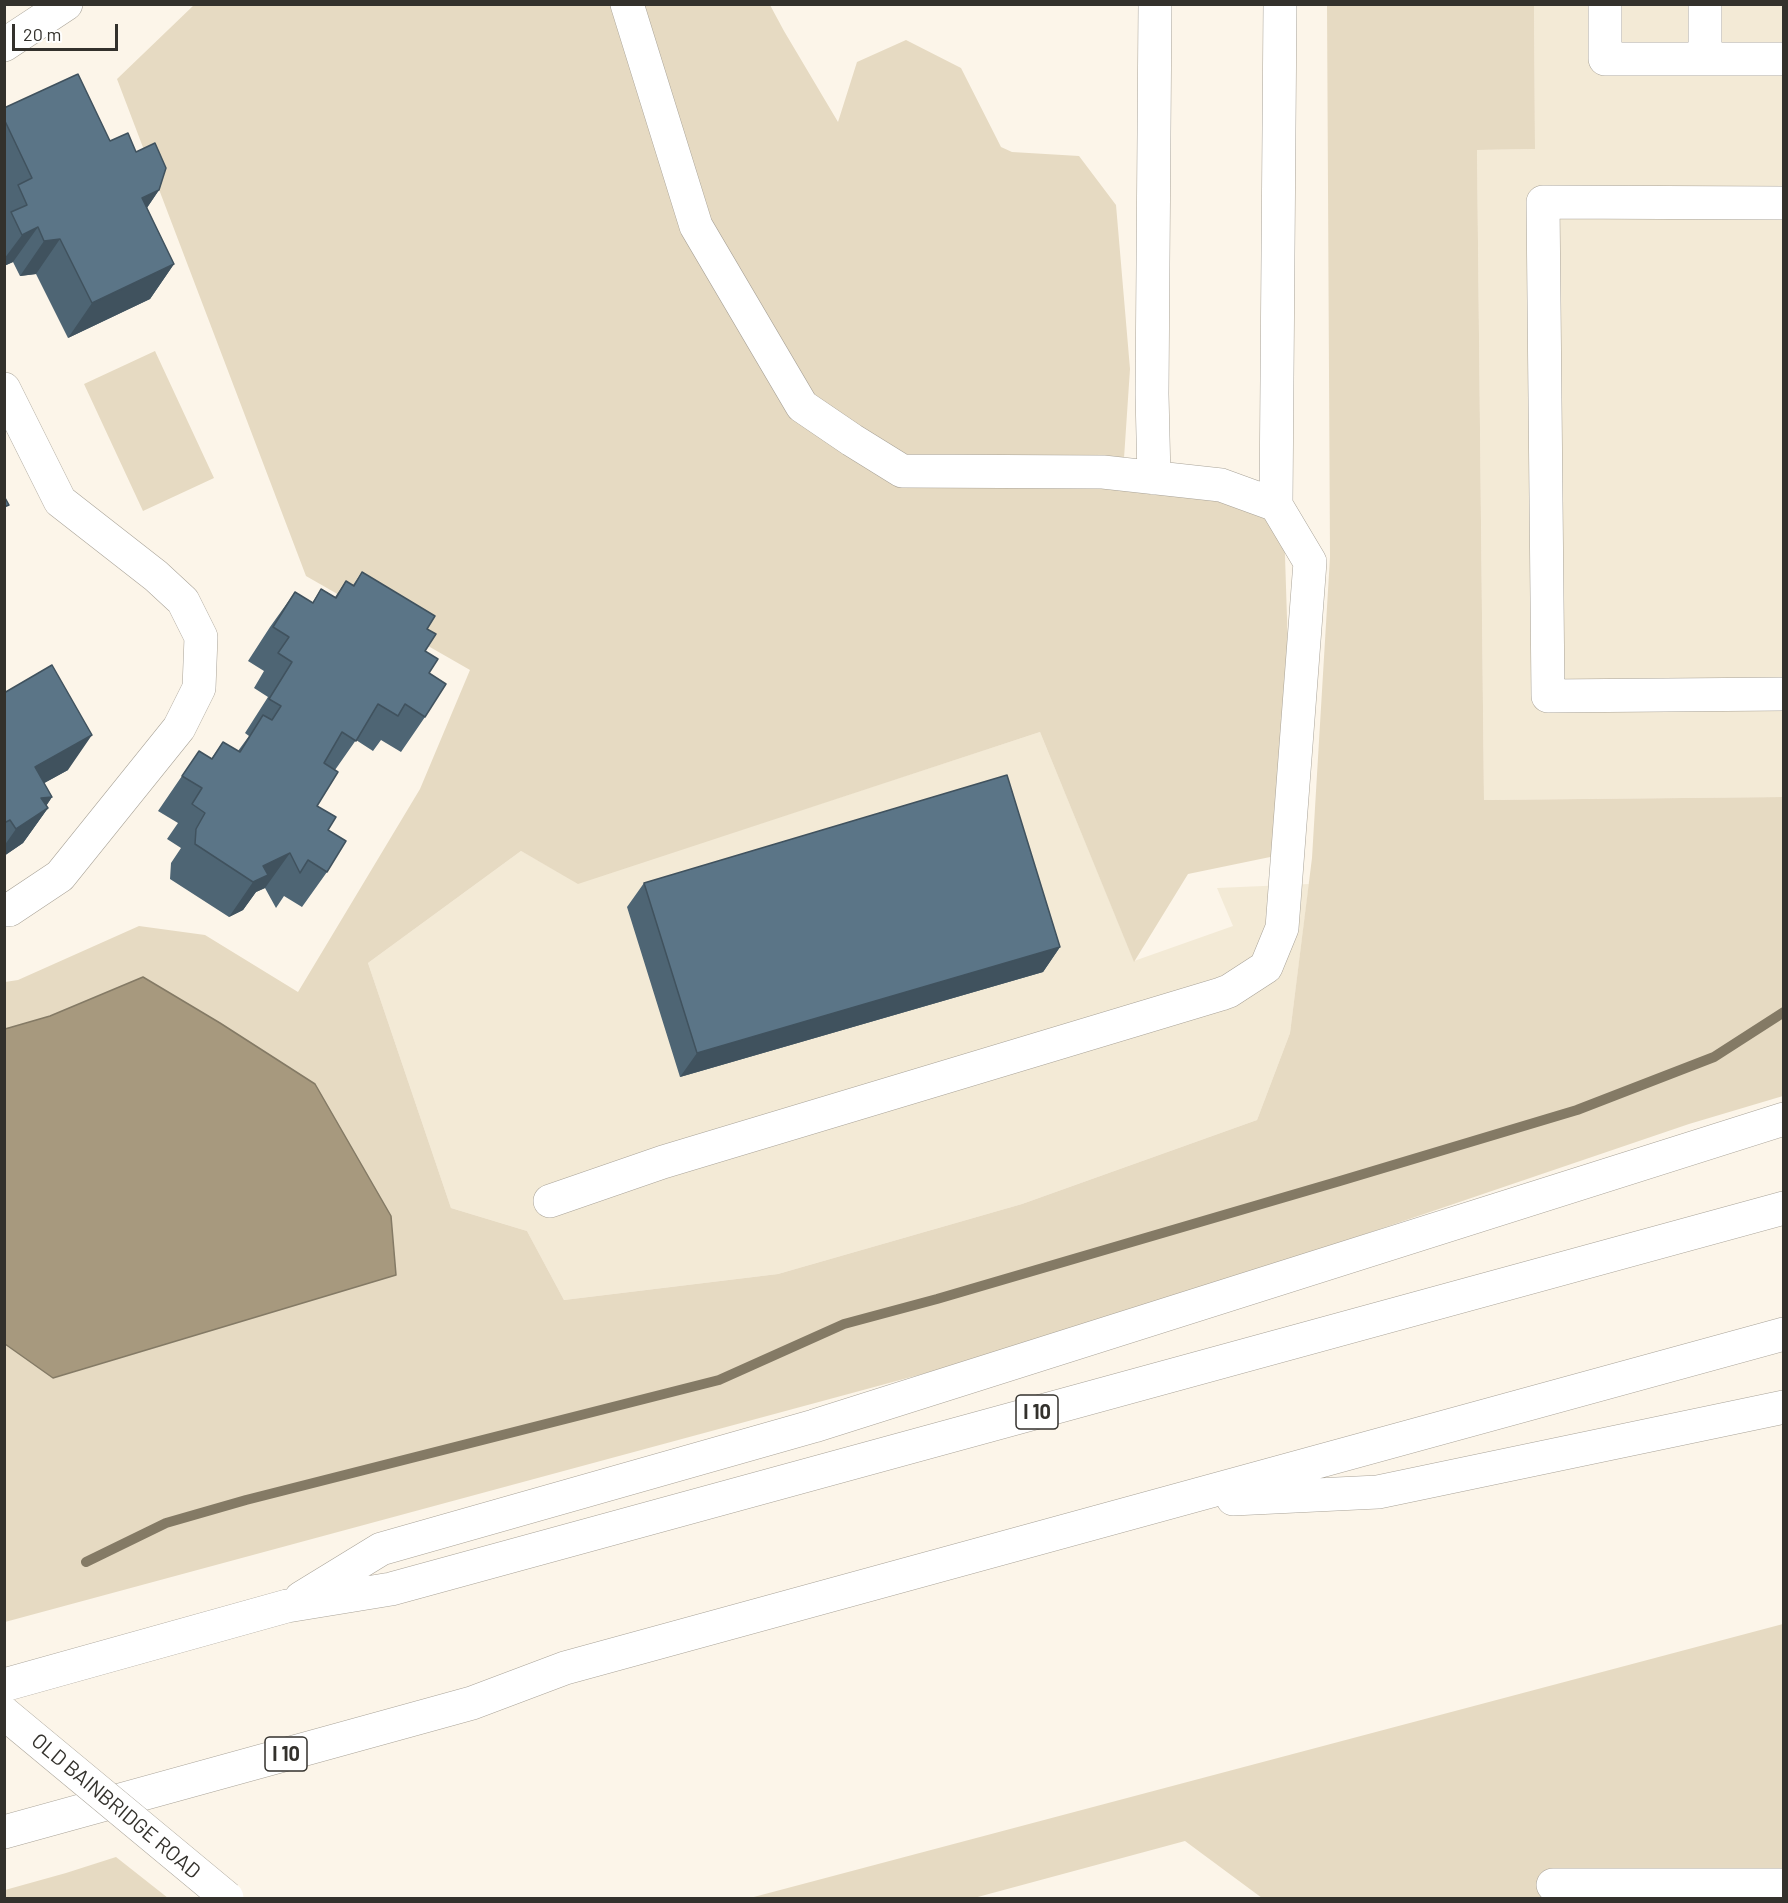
<!DOCTYPE html>
<html>
<head>
<meta charset="utf-8">
<style>
	body { margin:0 }
	#map { position:relative; width:1788px; height:1903px; overflow:hidden; background:#fcf5e9; font-family:Barlow,sans-serif }
	canvas { display:block }
	.frame { position:absolute; inset:0; border:6px solid #33312c; pointer-events:none }
	.scale { position:absolute; left:12px; top:24px; width:106px; height:27px; box-sizing:border-box; border:3px solid #33312c; border-top:0; padding-left:8px; font-size:18px; line-height:21px; white-space:nowrap; color:#33312c; -webkit-text-stroke:4px #fff; paint-order:stroke }
</style>
</head>
<body>
<div id="map">
<canvas width="1788" height="1903"></canvas>
<div class="frame"></div>
<div class="scale">20 m</div>
</div>
<script>
const g = document.querySelector('canvas').getContext('2d');
g.lineJoin = 'round';
function fillPath(path, color) {
  g.fillStyle = color;
  g.fill(path, 'evenodd');
}
function shape(rows) {
  const path = new Path2D();
  for (const r of rows) {
    path.moveTo(r[0], r[1]);
    for (let i = 2; i < r.length; i += 2) path.lineTo(r[i], r[i + 1]);
  }
  return path;
}
function stroke(path, color, width, dash) {
  g.strokeStyle = color;
  g.lineWidth = width;
  g.lineCap = dash ? 'butt' : 'round';
  g.setLineDash(dash || []);
  g.stroke(path);
}
function drawText(font, color, halo, rows, align = 'center') {
  g.font = font + ' Barlow,sans-serif';
  g.lineWidth = 6;
  g.setLineDash([]);
  g.textBaseline = 'middle';
  g.strokeStyle = halo;
  g.fillStyle = color;
  for (const [text, x, y, turn = 0] of rows) {
    g.save();
    g.translate(x, y);
    g.rotate((+turn || 0) * Math.PI / 180);
    g.textAlign = isNaN(turn) ? turn : align;
    if (halo) g.strokeText(text, 0, 0);
    g.fillText(text, 0, 0);
    g.restore();
  }
}
fillPath(shape([
	[1534,5,1783,5,1783,797,1484,800,1477,150,1535,149],
	[1040,732,1134,961,1233,926,1217,888,1309,884,1290,1033,1257,1120,1022,1204,778,1274,564,1300,527,1231,451,1208,368,963,521,851,578,883]
]), '#f3ead6');
fillPath(shape([
	[194,5,770,5,784,31,838,122,857,62,906,40,961,68,1001,147,1012,152,1079,156,1116,205,1130,369,1122,488,1237,500,1284,524,1288,650,1275,856,1188,874,1134,962,1040,732,578,884,521,851,368,963,451,1208,527,1231,564,1300,778,1274,1022,1204,1257,1120,1290,1033,1312,858,1330,557,1327,5,1534,5,1535,149,1477,150,1484,800,1783,797,1783,1096,1689,1124,1074,1333,5,1622,5,1344,54,1378,396,1275,50,1016,5,1029,5,982,18,980,139,926,205,935,298,992,420,789,470,670,306,576,117,79],
	[155,351,214,478,143,511,84,384],
	[1783,1624,1783,1898,1262,1898,1185,1841,974,1898,750,1898],
	[116,1857,168,1898,5,1898,5,1890,66,1873]
]), '#e6dac2');
const water = shape([
	[143,977,220,1023,315,1084,391,1216,396,1275,53,1378,5,1344,5,1029,50,1016,143,977]
]);
fillPath(water, '#a7997e');
stroke(water, '#847a65', 1.5);
stroke(shape([
	[86,1562,166,1523,246,1500,719,1380,844,1324,937,1299,1340,1181,1577,1110,1714,1057,1784,1012]
]), '#847a65', 10);
const minor = shape([
	[1605,4,1605,59,1784,59],
	[1705,4,1705,59],
	[4,45,66,4],
	[1784,203,1543,202,1548,696,1784,694],
	[4,389,60,501,156,576,183,601,201,637,199,688,179,728,60,876,9,910,4,910],
	[1154,478,1152,394,1155,4],
	[1276,505,1280,4],
	[550,1201,663,1162,1221,994,1229,991,1266,967,1282,928,1310,562,1276,505,1221,485,1103,472,902,471,852,440,802,406,696,226,627,4],
	[1553,1885,1784,1885]
]);
const highway = shape([
	[1233,1499,1378,1492,1784,1407],
	[301,1598,381,1549,814,1426,1784,1119],
	[4,1685,287,1606,391,1589,1784,1208],
	[4,1832,472,1703,565,1668,1784,1334]
]);
stroke(minor, '#a9a398', 34);
stroke(highway, '#a9a398', 34);
stroke(minor, '#fff', 33);
stroke(highway, '#fff', 33);
const majorBridge = shape([
	[4,1713,227,1898]
]);
stroke(majorBridge, '#a9a398', 34, []);
stroke(majorBridge, '#fff', 33);
fillPath(shape([
	[4,108,110,141,136,152,159,190,147,208,174,264,150,299,68,338,36,274,20,276,13,262,4,266],
	[362,572,427,629,425,651,429,673,425,717,401,752,381,740,373,751,356,740,335,770,317,806,328,830,327,872,302,907,284,896,276,908,265,888,256,892,243,910,229,917,170,879,171,863,181,848,167,839,178,823,158,811,199,751,211,759,223,742,238,751,249,736,245,733,268,697,254,688,264,671,248,661,270,627,295,592,312,603,321,589,335,597,346,581,353,585],
	[4,693,68,770,44,783,52,797,46,806,48,808,23,843,4,856],
	[644,883,1060,947,1043,972,680,1077,627,907]
]), '#4e6574');
fillPath(shape([
	[159,190,135,225,142,198],
	[38,227,13,262,4,266,4,259,22,235],
	[60,239,36,274,20,276,44,241],
	[174,264,150,299,68,338,92,303],
	[92,735,68,770,10,802,35,767],
	[52,797,42,812,48,808,23,843,4,856,4,846,16,829,41,798],
	[290,853,265,888,256,892,243,910,229,917,253,882,263,866],
	[1060,947,1043,972,680,1077,697,1053]
]), '#40525e');
const building = shape([
	[78,74,110,141,128,133,136,152,155,143,166,168,159,190,142,198,174,264,92,303,60,239,44,241,38,227,22,235,11,212,27,205,18,185,32,178,4,119,4,108,78,74],
	[4,496,9,505,4,507,4,496],
	[362,572,435,616,427,629,436,634,425,651,438,659,429,673,446,684,425,717,405,704,398,716,378,704,356,741,342,732,324,763,338,772,317,806,336,817,328,830,346,841,327,872,308,860,300,873,290,853,263,866,268,875,253,882,195,844,196,829,205,813,192,804,202,788,182,776,199,751,212,759,223,742,240,752,263,715,272,720,281,706,269,699,292,662,278,653,289,637,273,627,295,592,313,603,321,589,336,598,346,581,354,586,362,572],
	[52,665,92,735,35,767,52,797,41,798,48,808,16,829,10,820,4,823,4,693,52,665],
	[1007,775,1060,947,697,1053,644,883,1007,775]
]);
fillPath(building, '#5b7587');
stroke(building, '#40525e', 1.5);
for (const [x, y, w] of [
	[1037,1412,42],
	[286,1754,42]
]) {
  const box = new Path2D();
  box.roundRect(x - w / 2, y - 17, w, 34, 4.5);
  g.fillStyle = '#fff';
  g.fill(box);
  stroke(box, '#33312c', 1.5);
}
drawText('bold 20px', '#33312c', null, [
	["I 10",1037,1412],
	["I 10",286,1754]
]);
drawText('21px', '#33312c', '#fff', [
	["OLD BAINBRIDGE ROAD",116,1806,40]
]);
</script>
</body>
</html>
